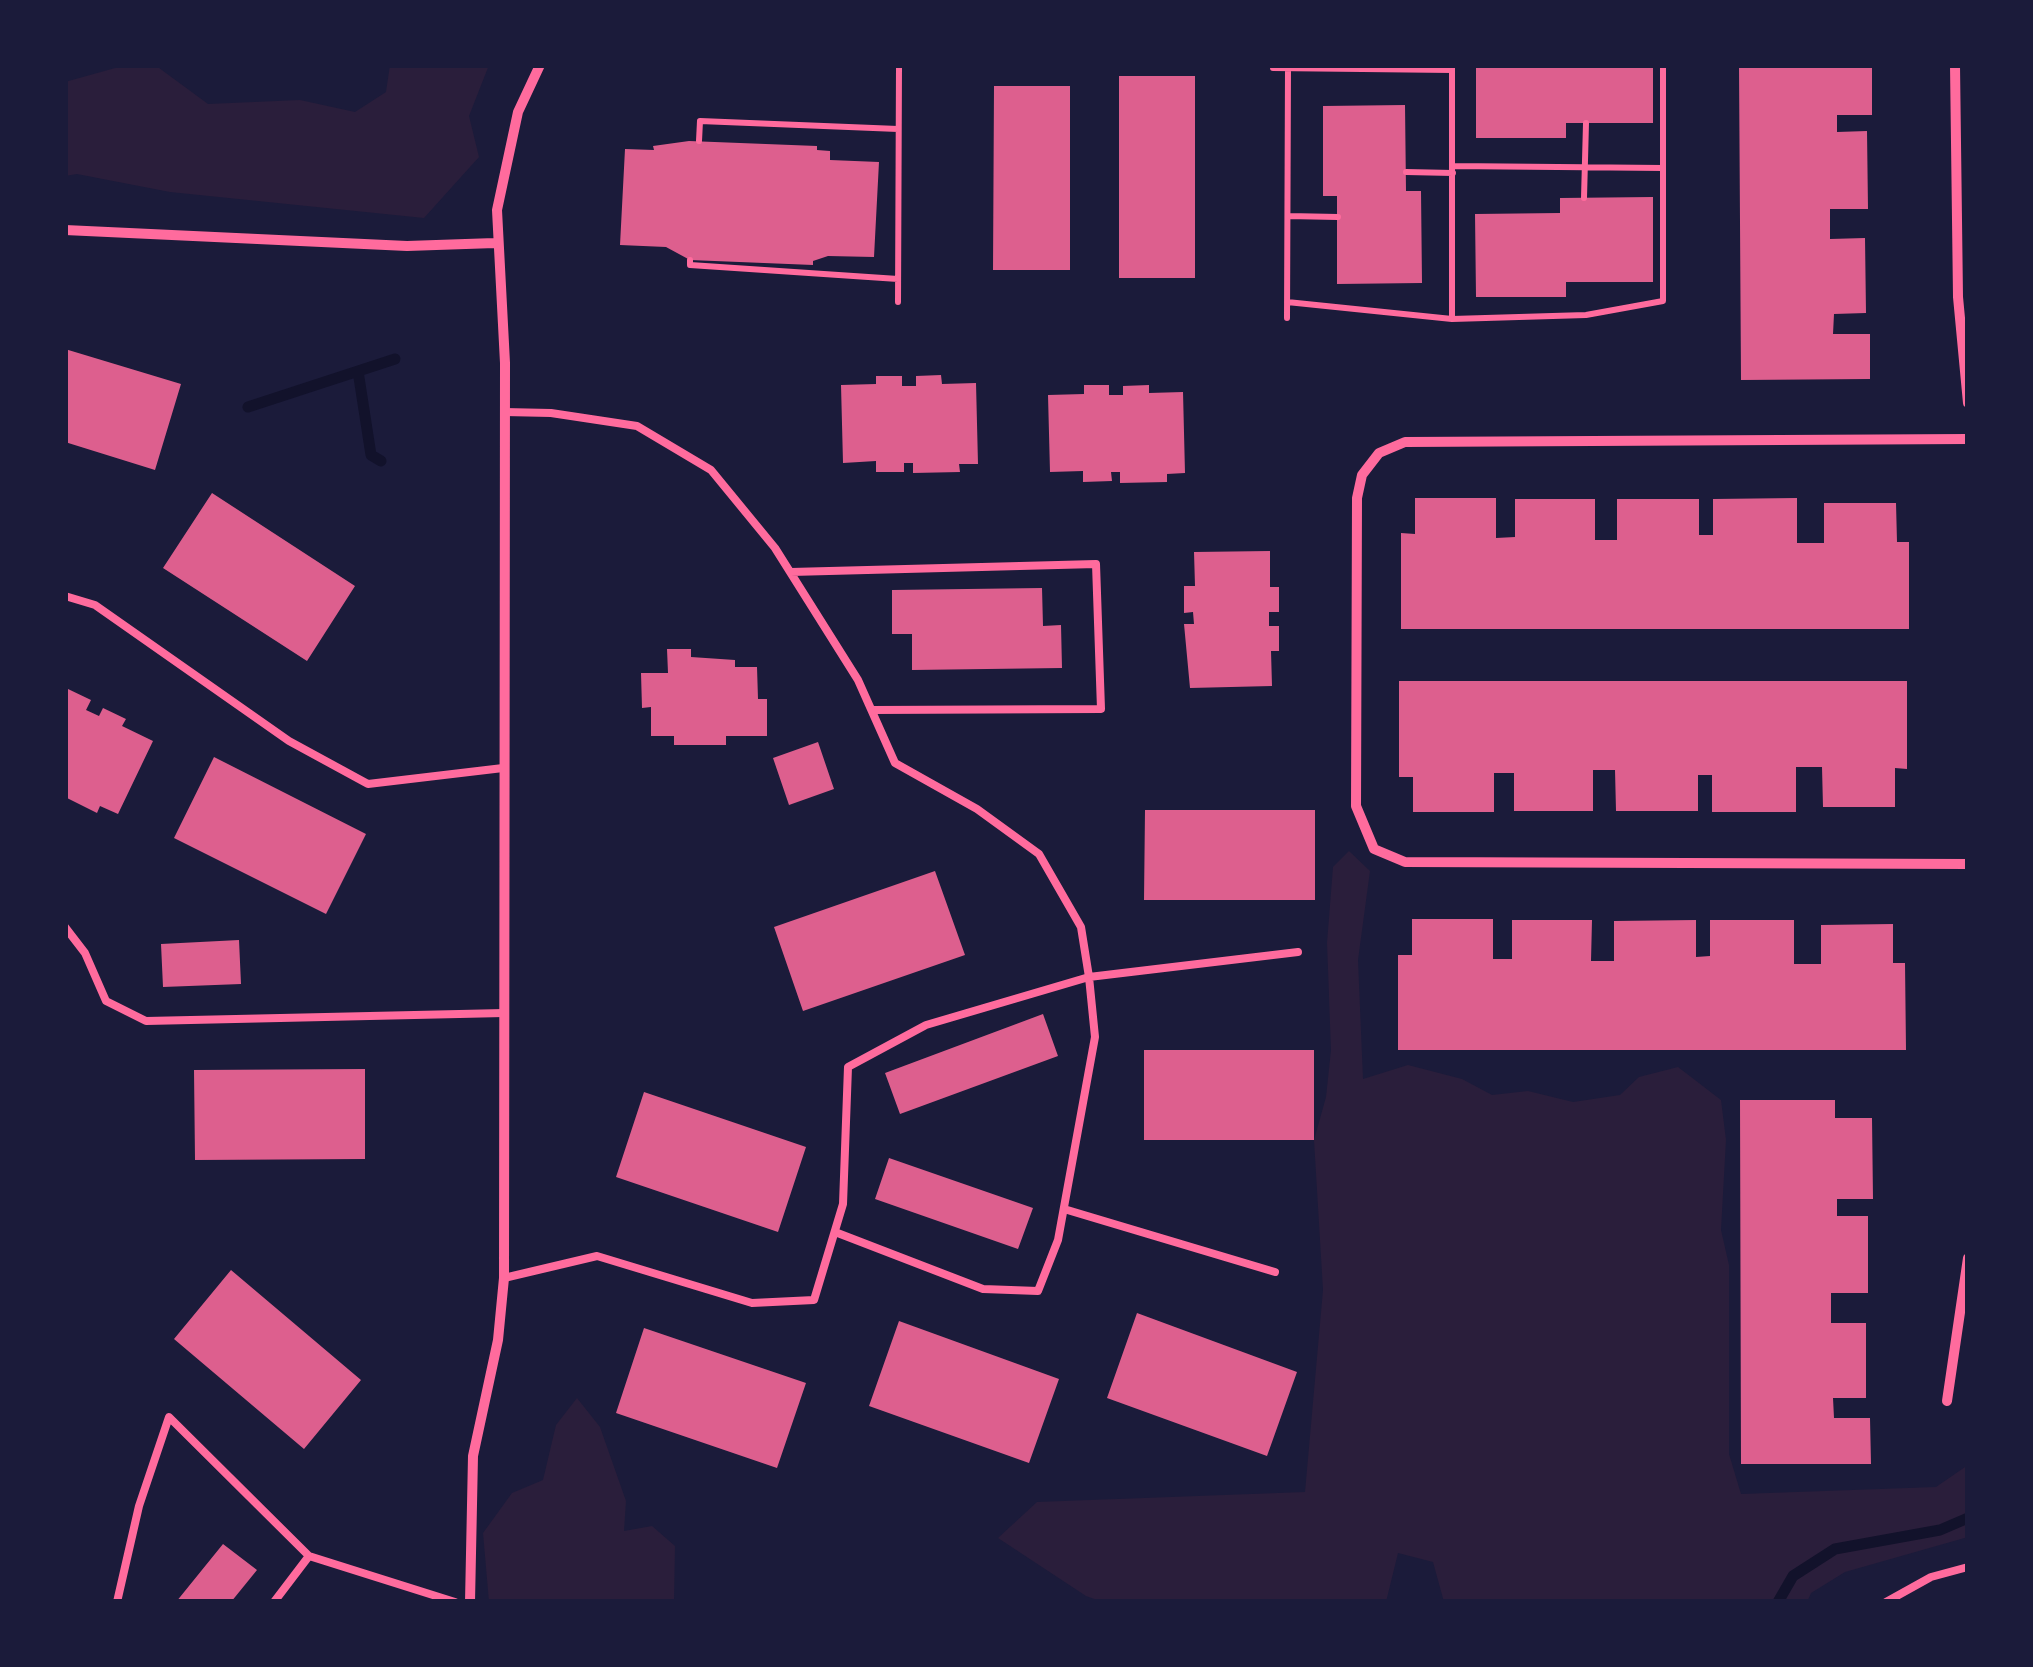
<!DOCTYPE html>
<html>
<head>
<meta charset="utf-8">
<style>
	body { margin:0 }
	#map { position:relative; width:2033px; height:1667px; overflow:hidden; background:#1b1b3a; font-family:"Asap Condensed",sans-serif }
	canvas { display:block }
	.frame { position:absolute; inset:0; border:68px solid #1b1b3a; pointer-events:none }
</style>
</head>
<body>
<div id="map">
<canvas width="2033" height="1667"></canvas>
<div class="frame"></div>
</div>
<script>
const g = document.querySelector('canvas').getContext('2d');
g.lineJoin = 'round';
function fillPath(path, color) {
  g.fillStyle = color;
  g.fill(path, 'evenodd');
}
function shape(rows) {
  const path = new Path2D();
  for (const r of rows) {
    path.moveTo(r[0], r[1]);
    for (let i = 2; i < r.length; i += 2) path.lineTo(r[i], r[i + 1]);
  }
  return path;
}
function stroke(path, color, width, dash) {
  g.strokeStyle = color;
  g.lineWidth = width;
  g.lineCap = dash ? 'butt' : 'round';
  g.setLineDash(dash || []);
  g.stroke(path);
}
fillPath(shape([
	[126,65,155,65,208,104,300,100,355,112,386,92,390,65,489,65,469,116,479,157,424,218,170,192,77,174,65,176,65,82],
	[1349,851,1370,871,1358,960,1363,1079,1408,1065,1462,1079,1492,1095,1528,1091,1573,1102,1620,1095,1639,1077,1678,1067,1721,1100,1726,1140,1721,1230,1729,1265,1729,1454,1741,1494,1936,1487,1968,1465,1968,1537,1845,1572,1811,1593,1807,1602,1444,1602,1433,1562,1398,1553,1386,1602,1103,1602,1086,1596,998,1538,1037,1502,1305,1492,1323,1290,1314,1140,1326,1097,1331,1050,1327,943,1333,867],
	[577,1398,600,1427,626,1501,624,1531,652,1526,675,1546,674,1602,489,1602,483,1533,512,1493,543,1480,556,1425]
]), '#2a1e3b');
stroke(shape([
	[358,371,371,455,381,461],
	[248,407,395,359],
	[1778,1602,1793,1576,1835,1549,1940,1530,1968,1518]
]), '#12122b', 11);
fillPath(shape([
	[1476,65,1653,65,1653,123,1566,123,1566,138,1476,138],
	[1739,65,1872,65,1872,115,1837,115,1837,132,1867,131,1868,209,1830,209,1830,239,1865,238,1866,313,1834,314,1833,334,1870,334,1870,379,1741,380],
	[1119,76,1195,76,1195,278,1119,278],
	[994,86,1070,86,1070,270,993,270],
	[1405,105,1406,191,1421,191,1422,283,1337,284,1337,196,1323,196,1323,106],
	[689,141,817,146,817,150,830,151,830,160,879,162,874,257,828,256,813,261,813,265,690,260,666,247,620,245,625,149,654,150,653,146],
	[1653,197,1653,282,1566,282,1566,297,1476,297,1475,214,1560,213,1560,198],
	[65,349,181,384,155,470,65,442],
	[941,375,942,384,976,383,978,464,959,464,960,472,913,473,913,463,904,463,904,472,876,472,876,461,843,463,841,385,876,384,876,376,902,376,902,386,916,386,916,376],
	[1084,385,1109,385,1109,395,1123,395,1123,386,1149,385,1149,393,1183,392,1185,473,1167,474,1167,482,1120,483,1120,472,1111,472,1112,481,1083,482,1083,471,1050,472,1048,395,1084,394],
	[212,493,355,586,307,661,163,568],
	[1415,498,1496,498,1496,538,1515,537,1515,499,1595,499,1595,540,1617,540,1617,499,1699,499,1699,535,1713,535,1713,499,1797,498,1797,543,1824,543,1824,503,1896,503,1897,542,1909,542,1909,629,1401,629,1401,533,1415,534],
	[1270,551,1270,587,1279,587,1279,612,1269,612,1269,626,1279,626,1279,651,1271,651,1272,686,1190,688,1184,624,1194,624,1193,612,1184,613,1184,586,1195,586,1194,552],
	[1042,588,1043,626,1061,625,1062,668,912,670,912,634,892,634,892,590],
	[667,649,691,649,691,657,735,660,735,667,757,667,758,699,767,699,767,736,726,736,726,745,674,745,674,736,651,736,651,707,642,708,641,673,668,673],
	[1399,681,1907,681,1907,769,1895,768,1895,807,1823,807,1822,767,1796,767,1796,812,1712,812,1712,775,1698,775,1698,811,1616,811,1615,770,1593,770,1593,811,1514,811,1514,773,1494,773,1494,812,1413,812,1413,777,1399,777],
	[68,689,91,700,86,710,99,716,103,708,126,719,122,726,153,741,118,814,100,806,97,813,65,797],
	[818,742,834,789,789,805,773,758],
	[214,757,366,834,326,914,174,838],
	[1145,810,1315,810,1315,900,1144,900],
	[935,871,965,955,803,1011,774,927],
	[1412,919,1493,919,1493,959,1512,959,1512,920,1592,920,1591,961,1614,961,1614,921,1696,920,1696,957,1710,956,1710,920,1794,920,1794,964,1821,964,1821,925,1893,924,1893,963,1905,963,1906,1050,1398,1050,1398,955,1412,955],
	[239,940,241,984,163,987,161,944],
	[1043,1014,1058,1056,900,1114,885,1073],
	[1144,1050,1314,1050,1314,1140,1144,1140],
	[365,1069,365,1159,195,1160,194,1070],
	[644,1092,806,1147,778,1232,616,1177],
	[1740,1100,1835,1100,1835,1118,1872,1118,1873,1199,1837,1199,1837,1216,1868,1216,1868,1293,1831,1293,1831,1323,1866,1323,1866,1398,1833,1398,1834,1418,1870,1418,1871,1464,1741,1464],
	[889,1158,1033,1208,1018,1249,875,1199],
	[231,1270,361,1380,304,1449,174,1339],
	[1137,1313,1297,1372,1267,1456,1107,1398],
	[899,1321,1059,1379,1029,1463,869,1406],
	[644,1328,806,1383,777,1468,616,1413],
	[223,1544,257,1570,231,1602,176,1602]
]), '#dd5f8e');
stroke(shape([
	[1452,65,1452,319,1586,315,1663,301,1663,65],
	[1273,68,1452,70],
	[699,141,700,121,898,129],
	[1452,166,1663,168],
	[1406,172,1453,173],
	[1584,198,1586,123],
	[1288,216,1338,217],
	[690,260,690,265,898,279],
	[898,302,899,65],
	[1287,302,1452,319],
	[1287,318,1288,69]
]), '#ff6b9d', 6);
stroke(shape([
	[791,572,1096,564,1101,709,872,710],
	[65,596,95,605,289,741,368,784,503,768],
	[65,927,85,953,106,1001,146,1021,504,1013],
	[1064,1209,1275,1272],
	[835,1232,983,1289,1038,1291,1058,1240,1095,1037,1089,977,1298,952],
	[504,1278,597,1256,752,1303,814,1300,843,1204,848,1067,926,1025,1089,977,1081,927,1039,854,977,809,895,763,858,680,775,548,711,470,637,426,551,413,504,412],
	[117,1602,139,1506,169,1417,309,1556,455,1602],
	[274,1602,309,1556],
	[1886,1602,1931,1577,1968,1567]
]), '#ff6b9d', 8);
stroke(shape([
	[1955,65,1958,297,1968,403],
	[65,230,407,246,495,243],
	[1968,439,1405,442,1379,453,1362,475,1357,498,1356,806,1374,849,1405,862,1968,864],
	[1947,1401,1968,1258],
	[470,1602,473,1456,498,1340,504,1278,505,363,497,210,518,112,540,65]
]), '#ff6b9d', 10);
</script>
</body>
</html>
